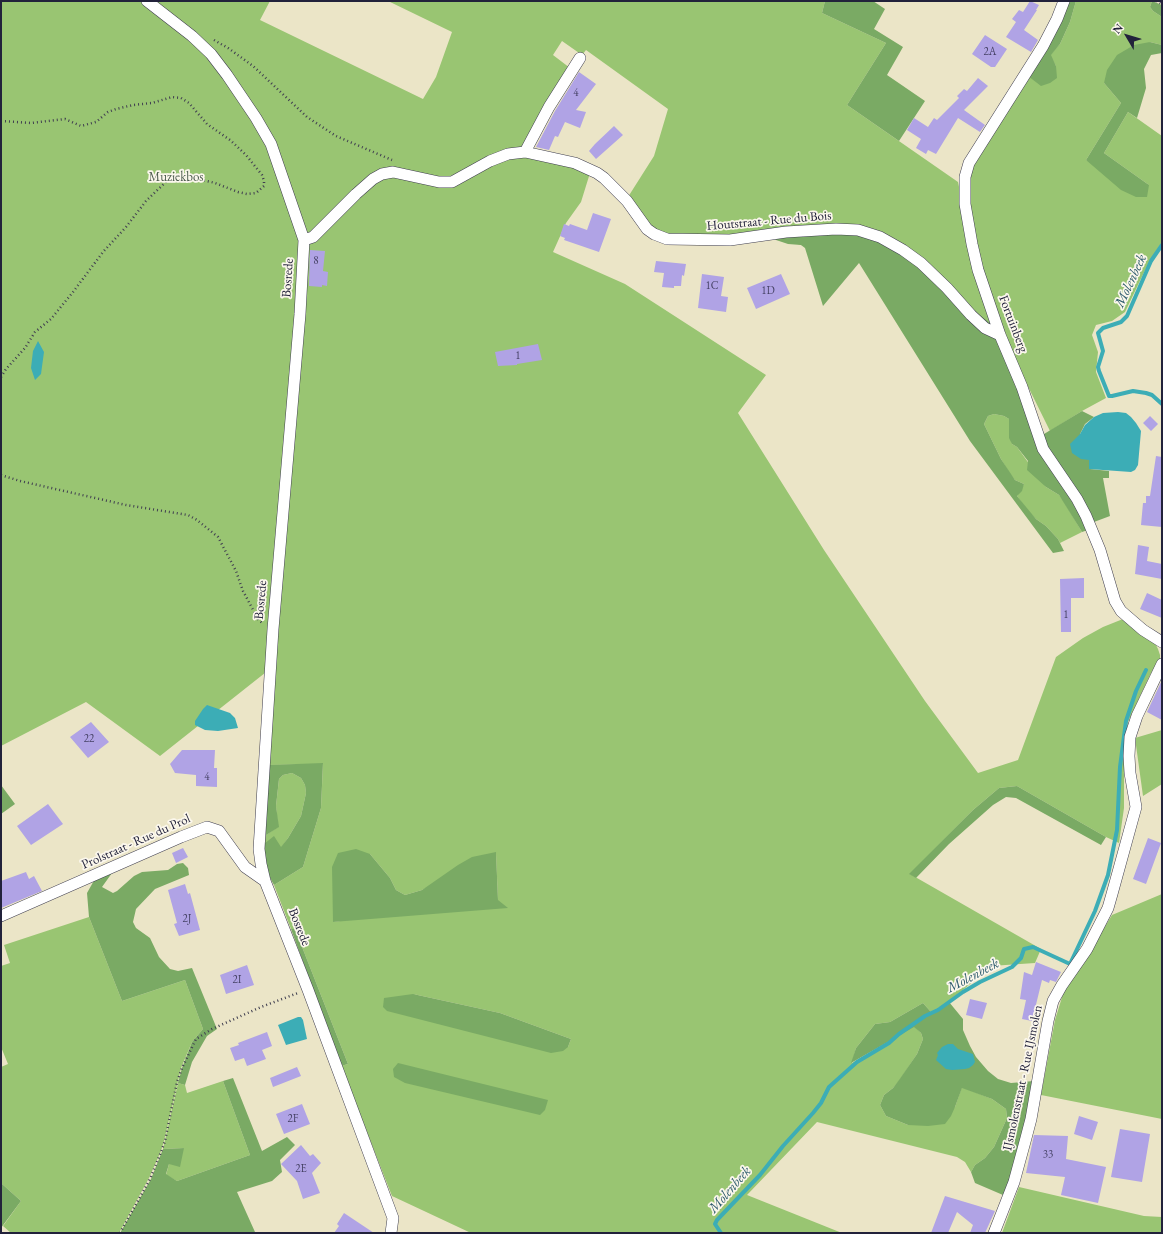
<!DOCTYPE html>
<html>
<head>
<meta charset="utf-8">
<style>
	body { margin:0 }
	#map { position:relative; width:1163px; height:1234px; overflow:hidden; background:#ebe5c7; font-family:"EB Garamond",serif }
	canvas { display:block }
	.frame { position:absolute; inset:0; border:2px solid #22223b; pointer-events:none }
	.north { position:absolute; left:1107px; top:16px; width:40px; height:40px; -webkit-text-stroke:3px #fbf7ec; paint-order:stroke; rotate:308deg; font-size:11px; font-weight:700; line-height:16px; text-align:center; color:#22223b }
	.north::after { content:''; display:block; margin:auto; width:14px; height:18px; background:#22223b; clip-path:polygon(50% 0,100% 100%,50% 72%,0 100%) }
</style>
</head>
<body>
<div id="map">
<canvas width="1163" height="1234"></canvas>
<div class="frame"></div>
<div class="north">N</div>
</div>
<script>
const g = document.querySelector('canvas').getContext('2d');
g.lineJoin = 'round';
function fillPath(path, color) {
  g.fillStyle = color;
  g.fill(path, 'evenodd');
}
function shape(rows) {
  const path = new Path2D();
  for (const r of rows) {
    path.moveTo(r[0], r[1]);
    for (let i = 2; i < r.length; i += 2) path.lineTo(r[i], r[i + 1]);
  }
  return path;
}
function stroke(path, color, width, dash) {
  g.strokeStyle = color;
  g.lineWidth = width;
  g.lineCap = dash ? 'butt' : 'round';
  g.setLineDash(dash || []);
  g.stroke(path);
}
function drawText(font, color, halo, rows, align = 'center') {
  g.font = font + ' "EB Garamond",serif';
  g.lineWidth = 3.5;
  g.setLineDash([]);
  g.textBaseline = 'middle';
  g.strokeStyle = halo;
  g.fillStyle = color;
  for (const [text, x, y, turn = 0] of rows) {
    g.save();
    g.translate(x, y);
    g.rotate((+turn || 0) * Math.PI / 180);
    g.textAlign = isNaN(turn) ? turn : align;
    if (halo) g.strokeText(text, 0, 0);
    g.fillText(text, 0, 0);
    g.restore();
  }
}
fillPath(shape([
	[1,1,270,1,260,20,423,99,436,77,452,32,388,1,825,1,822,13,886,43,847,105,958,182,962,201,997,328,975,315,947,284,760,234,681,237,656,231,648,222,628,197,654,156,668,109,586,50,582,55,562,41,553,55,570,68,523,148,462,173,450,176,452,184,510,158,524,156,552,161,590,173,581,202,566,223,553,252,625,284,766,375,738,413,824,550,925,701,978,773,1018,760,1056,657,1083,638,1103,627,1123,619,1155,643,1158,649,1160,655,1160,659,1150,675,1128,722,1124,744,1124,808,1119,843,1106,837,1017,786,999,788,973,810,910,874,1041,949,1035,963,991,966,949,1002,931,1012,923,1003,890,1022,875,1024,856,1048,852,1063,914,1026,921,1033,923,1039,917,1054,899,1081,893,1088,884,1095,880,1105,886,1116,908,1125,955,1107,962,1087,992,1099,1006,1109,1007,1118,994,1147,985,1158,975,1165,971,1172,965,1162,957,1157,817,1122,747,1195,842,1233,471,1233,392,1196,341,1066,348,1064,295,929,291,929,274,885,303,867,321,808,323,764,269,765,275,665,160,756,86,702,1,746],
	[496,853,498,900,333,922,370,854,390,878,396,890,405,895,422,890],
	[413,994,500,1013,571,1039,568,1047],
	[1076,1,1152,1,1150,7,1153,11,1162,17,1162,45,1150,42,1104,83,1121,103,1086,160,1149,185,1104,153,1128,112,1162,136,1162,242,1150,260,1125,312,1112,321,1096,325,1092,335,1098,352,1096,372,1106,398,1082,411,1050,431,1006,342,981,268,967,200,970,169,1028,76,1056,66,1050,55,1060,44,1070,22],
	[994,414,1004,416,1009,419,1012,444,1017,447,1046,487,1059,495,1063,500,1082,532,1060,543,1058,539,1046,526,1036,519,1027,510,1017,496,1024,484,1015,480,1010,474,1001,459,984,424,988,416],
	[1162,730,1162,784,1143,796,1135,738],
	[292,773,301,778,305,785,306,793,301,816,288,838,281,848,264,844,263,837,278,827,276,806,279,779,283,775],
	[1162,894,1162,1119,1041,1095,1055,1020,1063,994,1092,948,1112,915],
	[89,917,122,1001,185,980,203,1029,192,1042,181,1068,164,1141,161,1151,149,1178,119,1233,11,1233,3,1226,21,1201,1,1183,1,1067,8,1064,1,1047,1,966,10,963,4,945],
	[223,1081,250,1155,177,1181,166,1175,169,1164,184,1148,163,1149,178,1083,185,1085,187,1093],
	[1019,1187,1144,1216,1162,1217,1162,1233,1002,1233]
]), '#99c572');
fillPath(shape([
	[825,1,873,1,885,9,874,29,903,47,887,75,925,101,899,141,847,105,886,43,822,13],
	[1067,1,1076,1,1070,22,1060,44,1051,55,1056,66,1057,78,1050,83,1041,86,1028,76],
	[1152,1,1162,5,1162,17,1153,11,1150,7],
	[1150,42,1162,45,1162,53,1151,55,1144,69,1146,88,1137,118,1128,112,1104,153,1149,185,1147,197,1136,197,1121,190,1086,160,1121,103,1104,83,1107,70,1117,55,1134,45],
	[828,231,859,232,910,258,971,320,977,313,997,328,1044,434,1082,411,1094,417,1085,424,1080,434,1089,460,1090,469,1109,471,1109,478,1103,478,1110,516,1086,525,1088,530,1082,532,1059,495,1046,487,1027,470,1028,461,1017,447,1012,444,1009,438,1009,419,1004,416,994,414,988,416,984,424,1001,459,1015,480,1024,484,1022,491,1017,496,1036,519,1046,526,1058,539,1064,551,1053,553,970,441,859,263,823,306,805,248,801,245,788,244,776,240,775,239],
	[323,763,321,808,303,867,274,885,269,876,266,863,264,844,274,836,281,847,288,838,301,816,306,793,305,785,301,778,292,773,283,775,279,779,276,806,279,827,263,837,269,765],
	[1,785,15,804,1,814],
	[1017,786,1106,837,1101,845,1016,798,1006,797,993,805,949,844,916,878,909,874,973,810,999,788],
	[356,849,370,854,390,878,396,890,405,895,422,890,458,865,472,857,496,852,498,900,508,908,333,922,332,867,338,853],
	[183,863,188,868,189,875,155,889,136,909,133,922,136,928,150,938,159,957,170,969,178,971,192,968,217,1029,207,1036,192,1062,185,1085,178,1083,182,1068,192,1042,203,1029,185,980,122,1001,89,917,87,893,96,877,112,873,102,887,113,893,117,891,134,876,142,872,168,870,177,864],
	[291,929,295,929,348,1064,341,1066],
	[413,994,500,1013,571,1039,568,1047,563,1051,551,1053,387,1011,383,1007,384,998],
	[949,1002,963,1019,963,1030,970,1046,976,1057,988,1071,998,1079,1011,1083,1034,1081,1024,1128,1009,1184,1003,1195,975,1183,971,1172,975,1165,985,1158,994,1147,1007,1118,1006,1109,992,1099,962,1088,955,1107,951,1116,945,1124,928,1126,908,1125,886,1116,880,1105,884,1095,893,1088,899,1080,917,1054,923,1039,921,1033,914,1027,851,1063,856,1048,875,1024,890,1022,923,1003,931,1012],
	[398,1063,548,1100,545,1110,540,1115,405,1083,394,1077,393,1069],
	[233,1078,262,1151,287,1137,295,1145,280,1160,282,1172,272,1181,237,1192,255,1232,257,1233,120,1233,151,1179,163,1149,184,1148,180,1167,169,1164,166,1174,177,1181,250,1155,223,1081],
	[1,1183,21,1201,1,1228]
]), '#7aaa64');
fillPath(shape([
	[38,341,44,352,41,374,35,380,31,368,33,351],
	[1118,412,1126,413,1131,417,1136,423,1141,431,1138,465,1135,470,1131,472,1089,469,1089,460,1081,459,1072,453,1070,444,1080,434,1085,425,1094,417,1103,413],
	[207,705,230,713,235,718,238,728,218,731,205,730,195,725,195,721,203,709],
	[298,1017,301,1017,303,1020,307,1039,286,1045,278,1025],
	[948,1044,953,1044,958,1049,973,1054,975,1062,973,1065,969,1068,965,1069,952,1070,946,1069,936,1060,938,1055,937,1053,942,1047]
]), '#3cadb6');
stroke(shape([
	[1162,245,1151,261,1127,316,1121,322,1103,328,1098,333,1103,351,1098,367,1099,371,1109,396,1112,396,1133,391,1146,393,1152,395,1162,404],
	[721,1233,715,1224,717,1220,760,1175,783,1146,813,1113,821,1103,829,1087,857,1062,889,1043,899,1034,925,1016,938,1010,963,992,980,982,1012,967,1021,958,1024,949,1033,947,1070,964,1095,911,1108,875,1117,830,1120,767,1126,721,1136,691,1146,670]
]), '#3cadb6', 4);
fillPath(shape([
	[1030,1,1039,5,1036,10,1037,10,1024,30,1038,40,1031,52,1006,37,1016,22,1012,19,1019,10,1023,12],
	[985,35,1007,49,995,67,991,67,972,54],
	[579,72,596,84,576,110,586,112,580,128,565,122,558,137,555,136,549,150,536,147,555,111],
	[978,78,988,86,964,110,985,125,980,132,958,118,936,154,928,150,926,154,916,148,921,139,907,130,914,118,928,127,934,118,937,120,959,98,957,96,964,89,967,91],
	[614,126,623,135,596,159,589,151,595,144],
	[593,213,611,219,599,252,564,240,565,238,560,236,564,224,569,226,570,224,587,230],
	[310,250,325,251,323,271,328,272,327,286,322,285,322,287,309,286],
	[656,261,686,264,684,276,682,275,681,286,674,286,674,288,662,287,664,273,654,272],
	[702,274,724,277,721,296,728,297,726,312,698,308],
	[781,274,790,294,756,309,747,288],
	[538,344,542,360,517,364,517,365,498,366,495,352],
	[1150,416,1158,424,1151,431,1143,423],
	[1156,456,1162,457,1162,527,1141,525,1143,503,1146,503,1146,496,1150,496],
	[1138,545,1149,547,1147,561,1162,564,1162,579,1135,574],
	[1084,578,1084,598,1071,598,1071,632,1061,632,1060,579],
	[1147,593,1162,600,1162,618,1140,609],
	[1162,680,1162,720,1147,712],
	[91,722,109,742,88,758,70,737],
	[182,750,215,750,214,768,217,768,217,787,196,786,196,775,175,773,170,764],
	[48,804,63,824,31,845,17,826],
	[1148,838,1161,843,1146,884,1133,879],
	[183,848,188,857,176,863,172,853],
	[26,872,29,879,34,876,42,891,1,908,1,881],
	[185,884,188,894,190,893,200,930,179,936,174,924,177,923,168,890],
	[1036,962,1061,972,1056,982,1050,980,1049,983,1042,980,1032,1021,1022,1019,1026,1000,1020,999,1024,972,1032,975],
	[247,965,254,985,226,994,220,975],
	[970,999,987,1003,982,1019,966,1015],
	[267,1032,272,1046,262,1050,266,1059,247,1066,244,1058,235,1061,230,1048,239,1045,238,1043],
	[297,1067,301,1076,273,1087,270,1078],
	[302,1104,310,1124,284,1134,276,1114],
	[1079,1116,1098,1122,1092,1140,1074,1134],
	[1120,1129,1150,1134,1142,1182,1111,1177],
	[1034,1135,1068,1136,1066,1159,1106,1167,1098,1203,1061,1195,1065,1177,1026,1173],
	[301,1145,310,1156,313,1154,321,1163,312,1173,320,1193,303,1199,297,1181,281,1164],
	[945,1196,995,1211,985,1233,970,1233,973,1225,957,1212,948,1233,931,1233],
	[344,1213,374,1233,334,1233,339,1226,337,1224]
]), '#b0a3e5');
const street = shape([
	[147,1,192,36,211,54,227,75,256,118,271,144,304,240,300,314,273,629,259,849,261,864,265,881,308,990,393,1218,391,1233],
	[1064,1,1057,19,1043,46,969,163,965,177,965,204,972,244,978,270,1000,335,1022,387,1043,449,1077,499,1086,516,1100,550,1115,601,1121,611,1143,630,1162,642],
	[525,152,549,107,580,58],
	[304,240,313,237,356,194,373,179,382,174,393,172,439,182,452,182,490,161,508,154,525,152,575,163,597,173,604,178,627,201,647,229,654,234,667,239,730,240,786,232,836,229,858,230,880,237,903,250,921,263,947,288,971,315,985,328,1000,335],
	[1,916,181,837,207,827,219,831,245,867,265,881],
	[994,1233,1014,1182,1026,1138,1031,1119,1048,1021,1053,1001,1062,985,1087,949,1108,908,1112,894,1136,807,1130,773,1129,756,1130,737,1137,716,1162,664]
]);
stroke(street, '#403f50', 12);
stroke(shape([
	[1156,1,1162,4],
	[214,40,228,48,253,66,307,117,336,136,392,160],
	[1,121,31,123,65,119,81,126,96,122,108,112,116,109,133,105,152,103,172,97,181,98,189,103,207,124,230,140,246,155,262,175,264,181,264,186,256,193,247,194,238,192,215,183,195,178,169,179,146,201,126,227,103,252,73,292,51,319,35,332,25,348,6,369,1,377],
	[1,475,20,481,126,505,188,515,197,520,218,537,236,571,243,591,258,619,262,623],
	[120,1233,150,1179,161,1152,165,1141,177,1082,182,1068,196,1039,212,1029,261,1007,298,993]
]), '#403f50', 2.5, [1, 3]);
stroke(street, '#fff', 11);
drawText('11px', '#464266', null, [
	["2A",990,52],
	["4",576,93],
	["8",316,261],
	["1C",712,286],
	["1D",768,291],
	["1",518,356],
	["1",1066,615],
	["22",89,739],
	["4",207,777],
	["2J",187,919],
	["2I",237,980],
	["2F",293,1119],
	["33",1048,1155],
	["2E",301,1169]
]);
drawText('13px', '#4c5b4e', '#fbf7ec', [
	["Muziekbos",176,177]
]);
drawText('13px', '#22223b', '#fbf7ec', [
	["Houtstraat - Rue du Bois",769,221,-5],
	["Bosrede",288,278,-86],
	["Fortuinberg",1013,324,69],
	["Bosrede",261,600,-85],
	["Prolstraat - Rue du Prol",136,842,-24],
	["Bosrede",299,927,68],
	["IJsmolenstraat - Rue IJsmolen",1023,1078,-78]
]);
drawText('italic 14px', '#2c5a6c', '#fbf7ec', [
	["Molenbeek",1131,281,-65],
	["Molenbeek",973,976,-28],
	["Molenbeek",730,1190,-49]
]);
</script>
</body>
</html>
